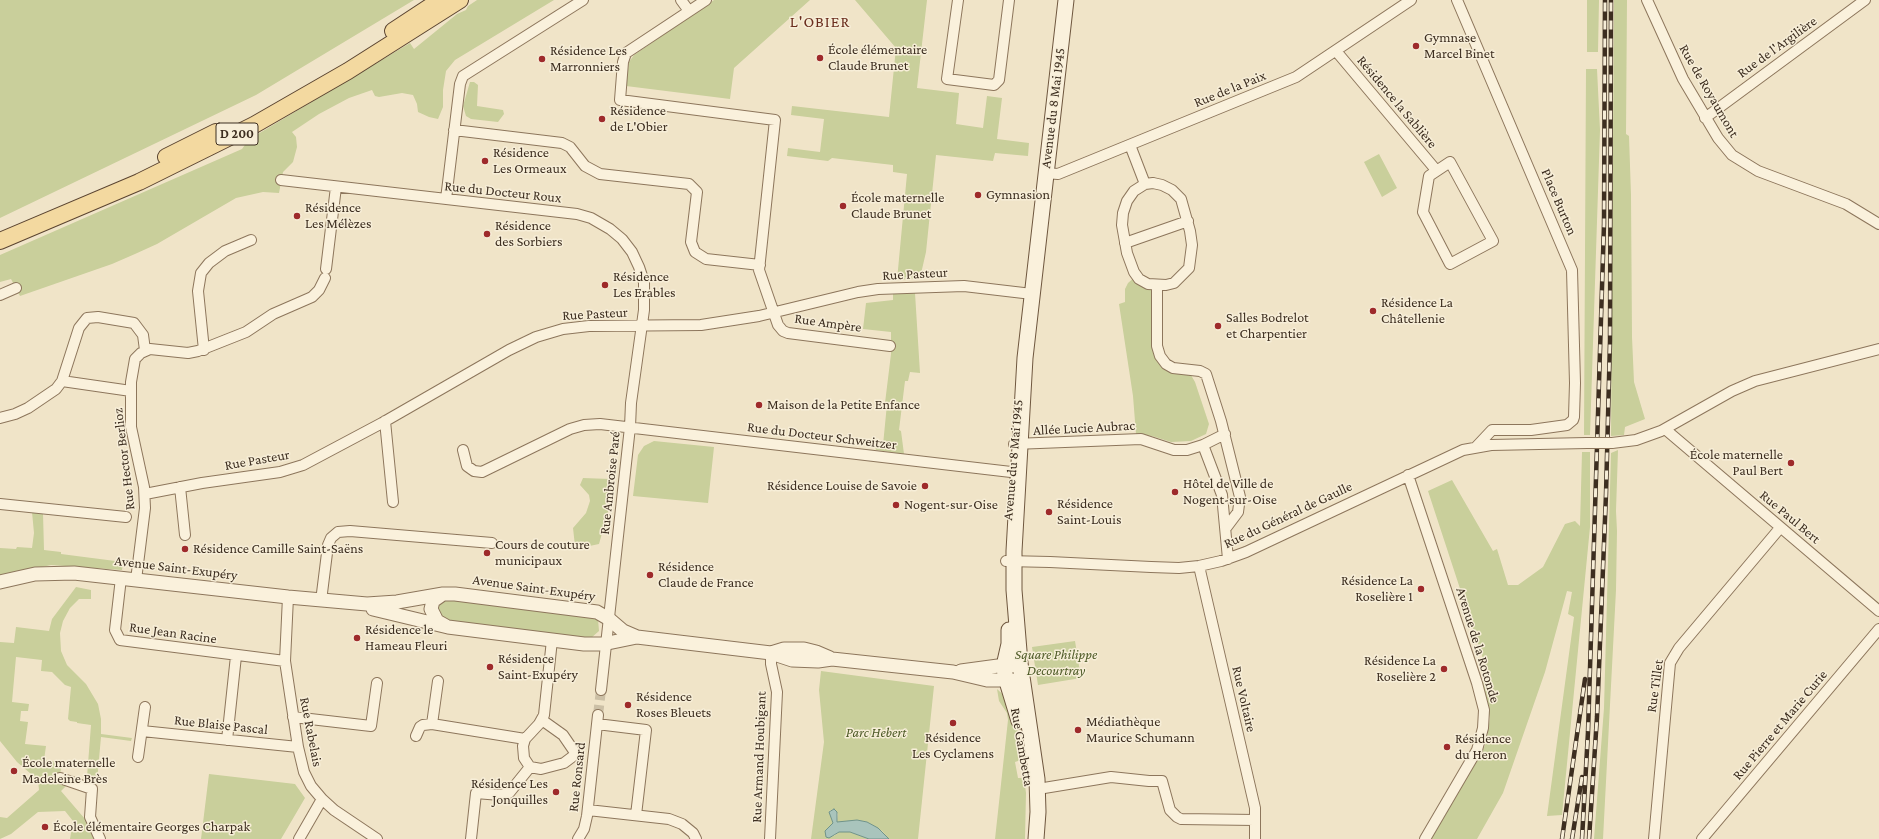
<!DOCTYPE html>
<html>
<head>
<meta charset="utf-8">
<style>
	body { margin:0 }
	canvas { display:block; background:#f0e4c8 }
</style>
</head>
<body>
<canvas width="1879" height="839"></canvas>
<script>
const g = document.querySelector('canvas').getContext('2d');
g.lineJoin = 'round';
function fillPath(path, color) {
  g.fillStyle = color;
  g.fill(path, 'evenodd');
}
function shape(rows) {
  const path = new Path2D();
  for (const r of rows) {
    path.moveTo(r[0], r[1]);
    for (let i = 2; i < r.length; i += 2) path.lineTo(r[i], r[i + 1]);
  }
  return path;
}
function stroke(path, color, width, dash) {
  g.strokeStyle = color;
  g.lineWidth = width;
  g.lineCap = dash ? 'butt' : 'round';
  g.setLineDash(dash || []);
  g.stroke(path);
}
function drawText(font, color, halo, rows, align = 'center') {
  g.font = font + ' "Crimson Pro",serif';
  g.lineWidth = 3;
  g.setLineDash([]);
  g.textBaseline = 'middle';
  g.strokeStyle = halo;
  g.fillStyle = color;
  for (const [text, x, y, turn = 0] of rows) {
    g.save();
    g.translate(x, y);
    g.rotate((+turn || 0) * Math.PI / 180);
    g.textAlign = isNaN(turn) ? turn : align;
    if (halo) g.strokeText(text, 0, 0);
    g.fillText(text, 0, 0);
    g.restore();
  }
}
fillPath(shape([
	[0,0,414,0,256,95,0,218],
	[477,0,554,0,455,60,446,71,443,90,443,107,438,119,429,117,418,112,417,104,413,95,402,93,379,97,375,96,372,90,349,98,319,114,292,132,296,137,297,147,293,162,283,172,279,193,263,192,236,198,157,244,135,254,112,264,20,296,11,279,0,282,0,255,242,149,247,142,258,134,410,43,414,49,457,14,466,10,468,6],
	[714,0,810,0,734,68,730,99,626,86,629,62,634,55],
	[855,0,927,0,917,88,959,93,956,124,983,128,987,96,1002,98,997,139,1029,143,1028,156,995,153,993,161,936,155,926,252,920,278,897,280,907,174,893,172,893,165,832,158,828,161,787,156,788,148,820,152,824,119,791,115,792,106,889,117,896,48],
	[1587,0,1599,0,1598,52,1587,52],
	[1614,0,1627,0,1626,134,1629,136,1631,195,1632,337,1634,382,1645,419,1625,427,1624,435,1611,436],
	[1586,69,1597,69,1600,130,1590,435,1584,435],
	[470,82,474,82,478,85,477,106,503,110,504,114,498,122,471,119,466,116,463,106],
	[1379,154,1397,188,1382,197,1364,162],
	[1136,276,1157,286,1157,346,1163,360,1188,370,1195,382,1209,424,1206,434,1191,441,1171,442,1152,436,1136,434,1133,396,1119,304,1125,302,1125,289,1128,283],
	[915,293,920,373,910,372,908,381,905,381,899,430,901,431,904,454,876,450,875,445,883,445,887,404,885,403,891,354,891,332,863,329,866,303,893,300,893,294],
	[654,441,714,447,708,503,633,496,638,455,644,446],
	[1618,450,1616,511,1617,531,1616,590,1603,839,1594,839,1604,708,1611,453],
	[1582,452,1590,452,1590,527,1562,815,1547,816,1574,617,1568,614,1572,592,1567,591,1545,672,1503,793,1477,839,1431,839,1482,752,1486,743,1490,718,1483,683,1490,680,1428,491,1452,480,1493,551,1497,549,1508,585,1518,585,1543,567,1565,524,1575,521,1580,526],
	[583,478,610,479,613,484,614,490,599,544,580,548,575,546,573,528,586,513,590,501,589,495,580,485],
	[32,512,43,513,44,550,61,552,61,554,123,562,122,570,51,565,0,576,0,548,16,549,17,547,32,548,34,533],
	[76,587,91,590,91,599,79,599,70,608,63,621,60,633,61,651,67,665,86,684,98,704,101,719,101,734,132,738,131,741,101,737,97,781,93,778,87,777,91,725,77,723,77,722,70,721,68,719,71,687,65,685,52,672,41,671,42,660,16,657,12,702,29,704,28,711,21,711,20,721,28,722,25,744,46,746,44,760,62,762,59,782,67,785,61,791,85,819,96,839,70,839,73,821,65,811,38,812,11,834,0,839,0,817,7,818,39,790,38,780,17,762,0,741,0,642,14,643,16,627,49,631,52,619],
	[444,598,591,614,598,619,599,631,591,638,584,639,448,622,439,617,436,610,438,602],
	[1075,641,1081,678,1038,685,1032,647],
	[821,671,934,686,918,839,889,839,882,831,867,822,856,820,841,823,837,822,838,814,834,809,829,811,833,823,827,829,826,837,834,836,839,832,850,832,869,839,811,839,824,742,819,690],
	[997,689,1008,699,1016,719,1021,760,1015,762,1018,778,1024,778,1026,793,1025,839,995,839,1008,720,1007,713,999,701],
	[209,774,295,784,305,798,281,839,201,839]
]), '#c9cf9b');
const water = shape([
	[834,809,837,812,837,822,857,820,867,822,878,828,889,839,869,839,850,832,839,832,829,838,826,837,825,831,833,823,829,812,834,809]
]);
fillPath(water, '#a9c4bc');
stroke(water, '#6f938a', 1);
stroke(shape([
	[598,715,601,690]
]), '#ccc0a6', 10, [10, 5]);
const minor = shape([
	[681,0,689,11],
	[706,0,626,53,623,62,620,100,775,120,759,270,778,325,783,331,788,333,890,346],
	[958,0,947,79,994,85,999,80,1009,0],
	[1457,0,1572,270,1575,383,1574,417,1573,420,1567,425,1531,430,1492,430,1476,447],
	[1647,0,1683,79,1718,138,1732,155,1758,171,1846,204,1879,224],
	[1336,51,1436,170],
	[1705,118,1865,0],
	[454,130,562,143,570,147,585,166,600,174,689,184,697,192,691,242,695,252,706,259,760,265],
	[1130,145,1145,184],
	[1450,162,1493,241,1450,264,1423,212,1429,176,1450,162],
	[1045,173,1058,174,1296,77,1411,0],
	[281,180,577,214,591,218,610,229,622,239,632,252,639,267,644,282,644,310,631,403,630,427,601,690],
	[1153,183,1162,185,1172,190,1181,199,1190,231,1192,245,1189,268,1174,283,1166,285,1148,284,1139,279,1134,272,1127,253,1122,225,1123,213,1127,201,1134,191,1145,184,1153,183],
	[446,199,460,84,463,76,583,0],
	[1125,243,1188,221],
	[326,269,336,187],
	[1157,286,1157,346,1160,356,1166,364,1173,368,1200,371,1206,374,1221,421,1240,497,1238,512,1226,528],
	[0,295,16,288],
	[204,350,198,291,201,273,209,263,225,251,251,240],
	[62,381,79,328,87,318,98,317,134,323,143,335,145,350],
	[0,418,15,414,28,408,56,389,62,381,131,391],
	[385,421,393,502],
	[1665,429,1879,611],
	[1612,443,1636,440,1661,431,1732,391,1755,381,1879,349],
	[1014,444,1141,439,1174,450,1187,450,1203,445,1225,434],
	[1203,445,1222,495,1228,559],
	[463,450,467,466,474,471,482,472,570,429,584,425,600,424,1011,472],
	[1408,475,1477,683,1484,710,1483,728,1477,750,1425,839],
	[180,487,185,535],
	[145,494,202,483,280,472,303,465,382,423,509,350,536,337,563,329,589,326,701,325,759,316,858,292,878,289,964,286,1032,294],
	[0,504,126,517],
	[1006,561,1050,562,1151,567,1179,568,1199,566,1221,561,1246,552,1463,450,1491,445,1587,443],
	[1199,566,1255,808,1255,839],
	[121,578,115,630,120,640,285,661],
	[136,580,145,508,144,487,131,427,131,382,135,359,141,353,150,349,188,353,198,351,246,332,273,314,312,297,319,290,325,278],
	[288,597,285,661,298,747,304,772,311,786,322,799,334,810,377,839],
	[321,601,328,545,331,538,338,532,350,531,492,543],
	[552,640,544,715,539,724,525,739,523,746,524,758,530,767,541,769,564,763,576,754],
	[293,717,371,726,377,683],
	[542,720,563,735,576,754],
	[432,724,525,739],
	[597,724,646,730,636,815],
	[142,731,298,747],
	[416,736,420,727,423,725,432,724,438,681],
	[227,740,236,656],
	[138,757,145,707],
	[60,778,92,789,90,817,100,839],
	[1038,789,1111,777,1149,781,1162,781,1170,810,1177,817,1181,819,1255,820],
	[588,810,669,819,682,824,693,833,696,839],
	[299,839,322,799],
	[471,839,476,793,500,795,509,793,530,767],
	[578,839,584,829,587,816,598,715],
	[770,839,777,692,771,664,771,653],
	[1654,839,1670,663,1679,648,1780,528],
	[1702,839,1879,629]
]);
const tertiary = shape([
	[0,582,35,574,74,573,288,597,367,604,397,602,443,594,455,594,597,612,609,619,623,631,637,637,771,653,792,660,818,661,832,659,953,672,987,680,1015,680],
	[443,594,433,601,431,609,437,621,446,626],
	[373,609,448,627,584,644,603,644,637,637],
	[771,653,784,649,804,649,816,652,830,658],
	[961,671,998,666,1020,666]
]);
const secondary = shape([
	[1009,630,1009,644,1004,666,1005,675,1019,721],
	[1036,839,1038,812,1037,779,1020,663,1014,590,1014,551,1025,358,1066,0]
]);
const primary = shape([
	[393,31,437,2],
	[166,157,216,132],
	[0,241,139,182,254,125,348,71,460,0]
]);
stroke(minor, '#8d765c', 12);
stroke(tertiary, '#8d765c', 15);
stroke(secondary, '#6f573f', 17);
stroke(primary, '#5b4430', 18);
stroke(minor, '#faf1dc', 10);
stroke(tertiary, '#faf1dc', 13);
stroke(secondary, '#faf1dc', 15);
stroke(primary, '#f3d9a0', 16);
const rail = shape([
	[1562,839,1585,679],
	[1572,839,1582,777],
	[1582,839,1588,732,1604,224,1605,0],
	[1589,839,1597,717,1606,494,1610,341,1611,0]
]);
stroke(rail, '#3d2e20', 4.5);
stroke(rail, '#f7eed8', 3, [9]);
const minorBridge = shape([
	[1587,443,1612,443]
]);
stroke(minorBridge, '#8d765c', 12, []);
stroke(minorBridge, '#faf1dc', 10);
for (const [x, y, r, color] of [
	[1416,46,4,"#9e2a2b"],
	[820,58,4,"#9e2a2b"],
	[542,59,4,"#9e2a2b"],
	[602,119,4,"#9e2a2b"],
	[485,161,4,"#9e2a2b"],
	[978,195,4,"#9e2a2b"],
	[843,206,4,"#9e2a2b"],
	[297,216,4,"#9e2a2b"],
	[487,234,4,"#9e2a2b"],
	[605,285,4,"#9e2a2b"],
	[1373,311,4,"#9e2a2b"],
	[1218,326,4,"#9e2a2b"],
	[759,405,4,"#9e2a2b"],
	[1791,463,4,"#9e2a2b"],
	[925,486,4,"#9e2a2b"],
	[1175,492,4,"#9e2a2b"],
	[896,505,4,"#9e2a2b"],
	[1049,512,4,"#9e2a2b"],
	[185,549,4,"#9e2a2b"],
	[487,553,4,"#9e2a2b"],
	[650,575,4,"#9e2a2b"],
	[1421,589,4,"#9e2a2b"],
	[357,638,4,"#9e2a2b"],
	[490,667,4,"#9e2a2b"],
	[1444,669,4,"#9e2a2b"],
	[628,705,4,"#9e2a2b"],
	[953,723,4,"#9e2a2b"],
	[1078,730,4,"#9e2a2b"],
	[1447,747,4,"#9e2a2b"],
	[14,771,4,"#9e2a2b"],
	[556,792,4,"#9e2a2b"],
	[45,827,4,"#9e2a2b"]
]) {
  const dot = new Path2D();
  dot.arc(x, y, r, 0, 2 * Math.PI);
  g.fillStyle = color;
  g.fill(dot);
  stroke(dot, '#f7eed8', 1.5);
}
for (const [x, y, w] of [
	[237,134,42]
]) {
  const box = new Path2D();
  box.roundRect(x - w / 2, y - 11, w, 22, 3);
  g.fillStyle = '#f7eed8';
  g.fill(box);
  stroke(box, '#3d2e20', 1);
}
drawText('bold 13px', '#3d2e20', null, [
	["D 200",237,134]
]);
drawText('14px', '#3d2e20', '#f7eed8', [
	["Gymnase",1424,38],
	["Marcel Binet",1424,54],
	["École élémentaire",828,50],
	["Claude Brunet",828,66],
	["Résidence Les",550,51],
	["Marronniers",550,67],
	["Résidence",610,111],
	["de L'Obier",610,127],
	["Résidence",493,153],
	["Les Ormeaux",493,169],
	["Gymnasion",986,195],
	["École maternelle",851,198],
	["Claude Brunet",851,214],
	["Résidence",305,208],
	["Les Mélèzes",305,224],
	["Résidence",495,226],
	["des Sorbiers",495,242],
	["Résidence",613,277],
	["Les Erables",613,293],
	["Résidence La",1381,303],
	["Châtellenie",1381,319],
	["Salles Bodrelot",1226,318],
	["et Charpentier",1226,334],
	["Maison de la Petite Enfance",767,405],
	["École maternelle",1783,455,"right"],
	["Paul Bert",1783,471,"right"],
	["Hôtel de Ville de",1183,484],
	["Nogent-sur-Oise",1183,500],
	["Résidence Louise de Savoie",917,486,"right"],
	["Résidence",1057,504],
	["Saint-Louis",1057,520],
	["Nogent-sur-Oise",904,505],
	["Cours de couture",495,545],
	["municipaux",495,561],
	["Résidence Camille Saint-Saëns",193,549],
	["Résidence",658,567],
	["Claude de France",658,583],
	["Résidence La",1413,581,"right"],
	["Roselière 1",1413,597,"right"],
	["Résidence le",365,630],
	["Hameau Fleuri",365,646],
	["Résidence",498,659],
	["Saint-Exupéry",498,675],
	["Résidence La",1436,661,"right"],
	["Roselière 2",1436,677,"right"],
	["Résidence",636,697],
	["Roses Bleuets",636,713],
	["Médiathèque",1086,722],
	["Maurice Schumann",1086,738],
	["Résidence",953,738,"center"],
	["Les Cyclamens",953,754,"center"],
	["Résidence",1455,739],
	["du Heron",1455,755],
	["École maternelle",22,763],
	["Madeleine Brès",22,779],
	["Résidence Les",548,784,"right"],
	["Jonquilles",548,800,"right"],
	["École élémentaire Georges Charpak",53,827]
], 'left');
drawText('14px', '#3d2e20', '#f7eed8', [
	["Rue de l'Argilière",1777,47,-36],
	["Rue de la Paix",1230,89,-22],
	["Rue de Royaumont",1709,91,60],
	["Résidence la Sablière",1397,102,50],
	["Avenue du 8 Mai 1945",1053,108,-83],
	["Rue du Docteur Roux",503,192,6],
	["Place Burton",1559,202,67],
	["Rue Pasteur",915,274,-3],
	["Rue Pasteur",595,314,-3],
	["Rue Ampère",828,323,8],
	["Allée Lucie Aubrac",1084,428,-3],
	["Rue du Docteur Schweitzer",822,436,7],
	["Rue Hector Berlioz",124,459,-97],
	["Rue Pasteur",257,460,-10],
	["Avenue du 8 Mai 1945",1013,460,-85],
	["Rue Ambroise Paré",610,483,-84],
	["Rue du Général de Gaulle",1288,515,-25],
	["Rue Paul Bert",1790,517,40],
	["Avenue Saint-Exupéry",176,568,7],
	["Avenue Saint-Exupéry",534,588,8],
	["Rue Jean Racine",173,633,8],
	["Avenue de la Rotonde",1478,645,73],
	["Rue Tillet",1655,686,-82],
	["Rue Voltaire",1244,699,77],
	["Rue Blaise Pascal",221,725,6],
	["Rue Pierre et Marie Curie",1780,725,-50],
	["Rue Rabelais",311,732,79],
	["Rue Gambetta",1022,747,80],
	["Rue Armand Houbigant",759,757,-88],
	["Rue Ronsard",577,777,-84]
]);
drawText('italic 14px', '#4d5a26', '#f7eed8', [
	["Square Philippe",1056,655],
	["Decourtray",1056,671],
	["Parc Hebert",876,733]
]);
g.letterSpacing = '1px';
drawText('16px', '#6b2e1e', '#f7eed8', [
	["L'OBIER",820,22]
]);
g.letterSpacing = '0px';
</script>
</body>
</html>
